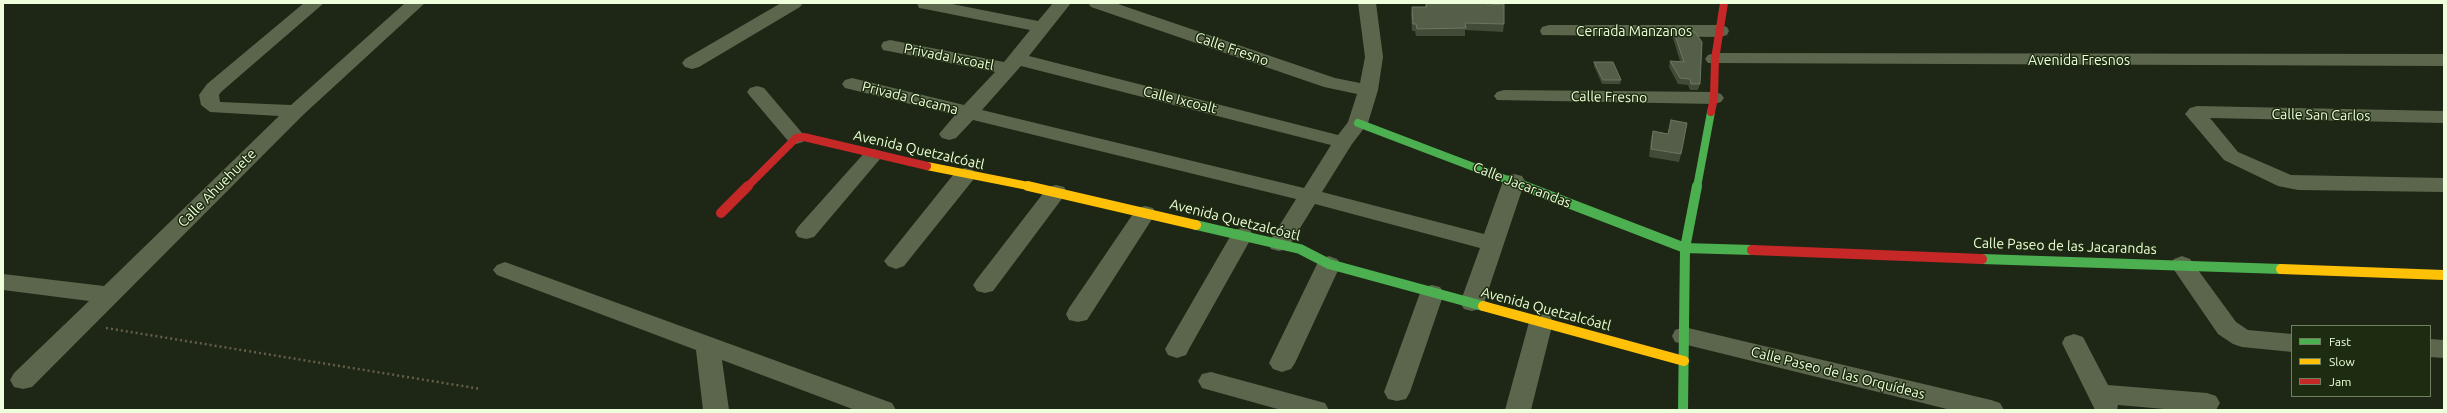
<!DOCTYPE html>
<html>
<head>
<meta charset="utf-8">
<style>
	body { margin:0 }
	#map { position:relative; width:2447px; height:413px; overflow:hidden; background:#1e2616; font-family:Ubuntu,sans-serif }
	canvas { display:block }
	.frame { position:absolute; inset:0; border:4px solid #eeffdb; pointer-events:none }
	.legend { position:absolute; left:2291px; top:325px; width:140px; height:72px; box-sizing:border-box; background:#1d2c10; border:1px solid #718061; margin:0; padding:5px 7px; list-style:none; font-size:12px; color:#eeffdb }
	.legend li { display:flex; align-items:center; gap:8px; height:20px }
	.legend b { width:20px; border:1px solid #718061 }
</style>
</head>
<body>
<div id="map">
<canvas width="2447" height="413"></canvas>
<div class="frame"></div>
<ul class="legend">
<li><b style="height:5px;background:#4caf50"></b>Fast</li>
<li><b style="height:5px;background:#ffc107"></b>Slow</li>
<li><b style="height:5px;background:#c62828"></b>Jam</li>
</ul>
</div>
<script>
const g = document.querySelector('canvas').getContext('2d');
g.lineJoin = 'round';
function shape(rows) {
  const path = new Path2D();
  for (const r of rows) {
    path.moveTo(r[0], r[1]);
    for (let i = 2; i < r.length; i += 2) path.lineTo(r[i], r[i + 1]);
  }
  return path;
}
function stroke(path, color, width, dash) {
  g.strokeStyle = color;
  g.lineWidth = width;
  g.lineCap = dash ? 'butt' : 'round';
  g.setLineDash(dash || []);
  g.stroke(path);
}
function fillPath(path, color) {
  g.fillStyle = color;
  g.fill(path, 'evenodd');
}
function drawText(font, color, halo, rows, align = 'center') {
  g.font = font + ' Ubuntu,sans-serif';
  g.lineWidth = 3;
  g.setLineDash([]);
  g.textBaseline = 'middle';
  g.strokeStyle = halo;
  g.fillStyle = color;
  for (const [text, x, y, turn = 0] of rows) {
    g.save();
    g.translate(x, y);
    g.rotate((+turn || 0) * Math.PI / 180);
    g.textAlign = isNaN(turn) ? turn : align;
    if (halo) g.strokeText(text, 0, 0);
    g.fillText(text, 0, 0);
    g.restore();
  }
}
stroke(shape([
	[106,328,481,389]
]), '#655f49', 2.5, [2, 3]);
fillPath(shape([
	[304,3,324,3,221,92,219,95,220,102,291,105,405,3,425,3,303,115,32,387,23,389,14,387,10,380,14,373,89,301,3,290,3,274,104,286,279,116,210,112,201,105,199,95,207,84,304,3],
	[781,3,803,3,800,7,699,67,692,69,685,67,682,63,685,59,781,3],
	[917,3,947,3,1038,21,1053,3,1071,3,1029,56,1338,135,1348,122,1357,94,1324,87,1091,7,1088,3,1115,3,1335,78,1360,83,1365,57,1358,3,1376,3,1383,57,1378,90,1368,123,1352,144,1322,192,1484,234,1503,181,1506,176,1514,174,1522,176,1525,181,1484,303,1480,309,1472,311,1464,309,1460,303,1480,248,1315,204,1287,249,1279,251,1271,249,1268,244,1296,199,973,120,956,138,949,140,942,138,939,134,955,115,845,88,842,84,845,80,852,78,964,105,995,72,883,50,881,46,883,42,890,40,1004,62,1030,30,925,9,919,8,917,3],
	[1021,66,1331,145,1304,188,982,110,1021,66],
	[1549,25,1720,25,1727,27,1729,31,1727,35,1720,37,1542,35,1540,31,1542,27,1549,25],
	[1715,53,2444,54,2444,66,1708,63,1705,59,1708,55,1715,53],
	[757,86,764,88,803,134,806,138,803,142,796,144,789,142,750,96,747,92,750,88,757,86],
	[1504,90,1714,92,1721,94,1724,98,1721,102,1714,104,1497,100,1494,96,1497,92,1504,90],
	[2197,106,2444,111,2444,123,2210,118,2238,152,2291,175,2444,178,2444,192,2298,190,2278,186,2224,160,2185,114,2190,108,2197,106],
	[873,149,880,151,883,155,880,159,814,237,806,239,798,237,795,232,798,227,866,151,873,149],
	[965,168,973,170,976,175,973,180,904,266,896,269,888,266,884,261,888,256,957,170,965,168],
	[1056,185,1064,187,1067,192,993,291,985,293,977,291,973,285,977,279,1048,187,1056,185],
	[1145,206,1153,208,1156,213,1087,320,1078,322,1069,320,1066,314,1069,308,1137,208,1145,206],
	[1242,228,1250,230,1253,235,1189,349,1186,355,1177,358,1168,355,1165,349,1231,235,1234,230,1242,228],
	[1329,256,1337,259,1341,264,1295,363,1291,369,1282,372,1273,369,1269,363,1317,264,1321,259,1329,256],
	[2182,256,2190,259,2236,322,2248,330,2292,334,2292,352,2242,347,2233,344,2218,334,2170,264,2174,259,2182,256],
	[505,262,892,403,896,410,855,410,722,360,729,410,703,410,696,350,497,275,493,270,497,265,505,262],
	[1432,285,1440,287,1444,293,1410,392,1406,399,1397,401,1388,399,1384,392,1420,293,1424,287,1432,285],
	[1541,314,1550,316,1553,322,1531,410,1505,410,1529,322,1532,316,1541,314],
	[1684,327,1991,400,2000,403,2004,410,1951,410,1675,342,1672,336,1675,330,1684,327],
	[2074,334,2083,337,2108,385,2207,393,2216,396,2220,403,2216,410,2176,410,2118,405,2117,410,2095,410,2062,343,2065,337,2074,334],
	[2430,339,2444,340,2444,358,2430,357,2430,339],
	[1211,372,1325,403,1329,410,1281,410,1202,388,1198,381,1202,374,1211,372]
]), '#5b664c');
stroke(shape([
	[1358,123,1526,187],
	[1697,187,1711,112]
]), '#4caf50', 8);
stroke(shape([
	[1524,186,1685,248,1752,250],
	[1196,225,1300,249,1329,264,1483,306],
	[1982,259,2281,269],
	[1683,410,1685,248,1697,186]
]), '#4caf50', 10);
stroke(shape([
	[927,166,1033,187]
]), '#ffc107', 8);
stroke(shape([
	[1028,186,1196,225],
	[2281,269,2444,275],
	[1483,306,1684,361]
]), '#ffc107', 10);
stroke(shape([
	[1711,112,1714,98,1715,59,1724,3],
	[747,187,796,138,804,137,927,166]
]), '#c62828', 8);
stroke(shape([
	[721,213,748,186],
	[1752,250,1982,259]
]), '#c62828', 10);
fillPath(shape([
	[1425,3,1487,3,1504,24,1503,32,1465,30,1465,36,1416,36,1415,31,1412,31,1411,15,1412,7,1425,7],
	[1674,32,1700,84,1698,90,1690,90,1688,85,1678,84,1669,67,1670,61,1680,61,1673,38],
	[1594,62,1621,80,1620,84,1602,84,1594,66],
	[1653,131,1681,154,1679,162,1649,157,1651,138]
]), '#414b37');
const building = shape([
	[1426,3,1487,3,1488,5,1504,4,1504,24,1465,23,1466,28,1417,29,1416,24,1413,24,1412,7,1427,7,1426,3],
	[1674,32,1695,32,1702,42,1700,84,1691,84,1690,79,1680,78,1670,61,1684,62,1674,32],
	[1594,62,1613,62,1621,80,1603,80,1594,62],
	[1671,120,1687,123,1681,154,1651,149,1653,131,1668,134,1671,120]
]);
fillPath(building, '#545e49');
stroke(building, '#6c7760', 1);
drawText('14px', '#eeffdb', '#1d2c10', [
	["Cerrada Manzanos",1634,31],
	["Calle Fresno",1232,49,19],
	["Privada Ixcoatl",949,57,11],
	["Avenida Fresnos",2079,60],
	["Calle Fresno",1609,97,1],
	["Privada Cacama",910,98,14],
	["Calle Ixcoalt",1180,100,14],
	["Calle San Carlos",2321,115,1],
	["Avenida Quetzalcóatl",919,150,13],
	["Calle Jacarandas",1522,185,21],
	["Calle Ahuehuete",217,188,-45],
	["Avenida Quetzalcóatl",1235,220,14],
	["Calle Paseo de las Jacarandas",2065,246,2],
	["Avenida Quetzalcóatl",1546,309,15],
	["Calle Paseo de las Orquídeas",1838,373,14]
]);
</script>
</body>
</html>
